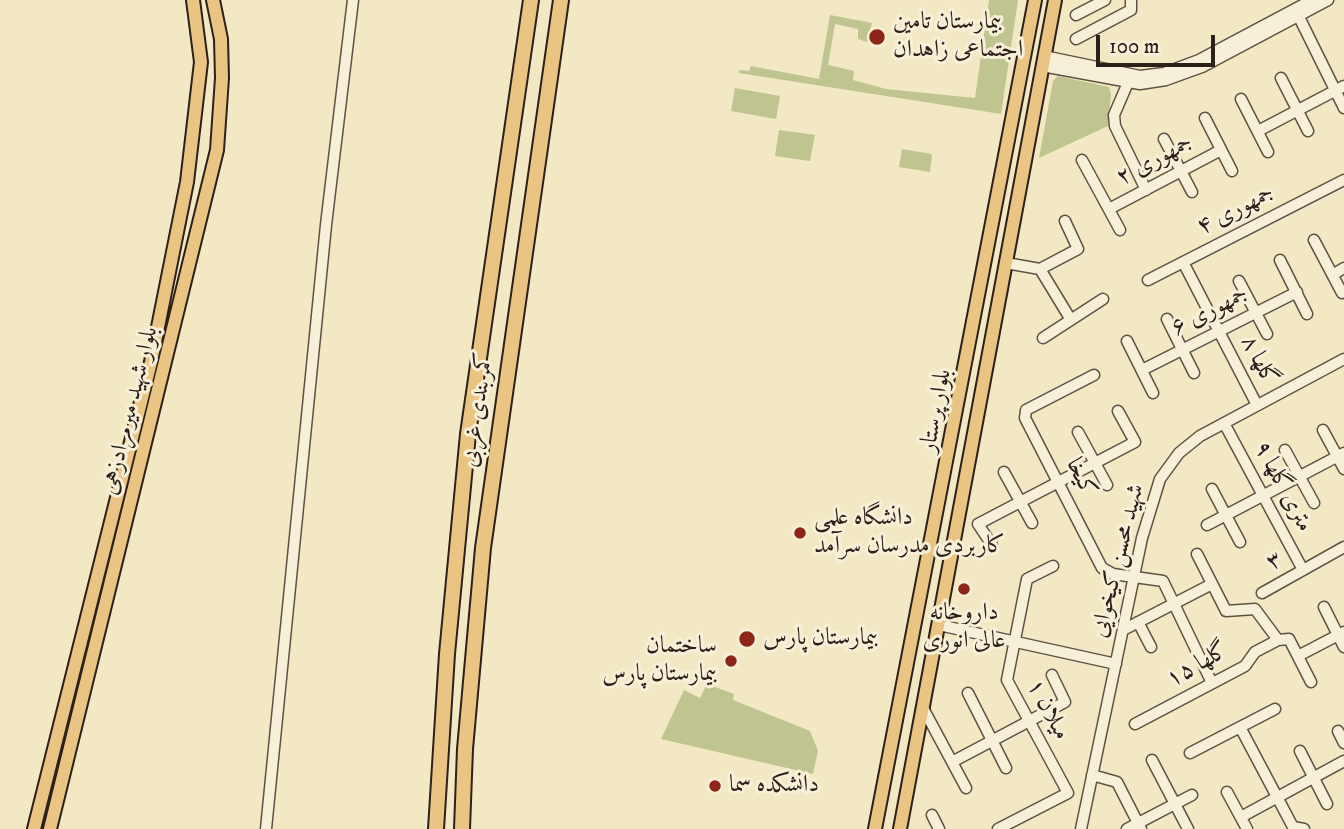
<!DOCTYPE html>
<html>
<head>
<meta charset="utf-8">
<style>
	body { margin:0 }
	#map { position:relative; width:1344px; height:829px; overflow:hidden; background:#f2e8c3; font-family:"IM FELL DW Pica",serif }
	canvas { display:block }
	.scale { position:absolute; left:1096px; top:35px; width:119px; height:32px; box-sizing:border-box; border:4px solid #2c201a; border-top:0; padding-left:9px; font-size:21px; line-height:24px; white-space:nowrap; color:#2c201a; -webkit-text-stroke:5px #f7f0d8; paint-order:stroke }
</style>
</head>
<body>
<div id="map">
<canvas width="1344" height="829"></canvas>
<div class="scale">100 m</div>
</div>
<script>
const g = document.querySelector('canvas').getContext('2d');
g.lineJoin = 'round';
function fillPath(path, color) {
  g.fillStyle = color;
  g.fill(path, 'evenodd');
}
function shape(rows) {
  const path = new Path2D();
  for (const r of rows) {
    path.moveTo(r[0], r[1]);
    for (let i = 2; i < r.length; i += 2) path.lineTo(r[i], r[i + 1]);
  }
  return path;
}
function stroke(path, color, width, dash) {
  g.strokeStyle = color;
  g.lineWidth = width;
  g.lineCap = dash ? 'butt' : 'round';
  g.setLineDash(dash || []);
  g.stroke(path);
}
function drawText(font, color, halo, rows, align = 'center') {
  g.font = font + ' "IM FELL DW Pica",Amiri,serif';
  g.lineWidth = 6;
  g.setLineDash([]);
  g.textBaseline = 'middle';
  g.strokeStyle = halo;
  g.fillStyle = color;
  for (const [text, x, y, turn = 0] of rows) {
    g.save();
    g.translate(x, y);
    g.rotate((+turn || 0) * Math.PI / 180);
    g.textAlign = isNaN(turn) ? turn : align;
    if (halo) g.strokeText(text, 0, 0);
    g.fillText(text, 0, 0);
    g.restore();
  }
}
fillPath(shape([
	[989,0,1018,0,1001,114,739,73,739,70,749,71,751,66,819,79,830,15,872,23,867,42,858,39,858,29,835,24,828,65,854,71,853,80,886,89,975,98],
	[1058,76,1109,87,1111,94,1108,126,1039,158,1053,81],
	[735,88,780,96,776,119,731,111],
	[779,130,815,135,810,161,775,156],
	[902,149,932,154,930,172,899,167],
	[707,684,734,694,733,700,810,731,818,751,813,774,661,739,684,690,700,698]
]), '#c0c490');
const minor = shape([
	[1296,11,1344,108],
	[1076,15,1105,0],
	[1076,39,1131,10,1131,0],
	[1044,56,1140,76,1164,73,1199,60,1312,0],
	[1042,66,1140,84,1166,80,1202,67,1328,0],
	[1130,78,1114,115,1115,126,1146,190],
	[1281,78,1308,131],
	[1241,99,1268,152],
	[1205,118,1232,171],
	[1258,131,1344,86],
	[1164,139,1192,192],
	[1082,160,1120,230],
	[1109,209,1221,150],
	[1065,221,1078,249,1040,269,1071,320],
	[1314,240,1342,293],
	[1280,260,1307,314],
	[1183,262,1257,405],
	[1006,263,1040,269],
	[1334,274,1344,268],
	[1148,280,1344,180],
	[1239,281,1267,334],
	[1167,319,1194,373],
	[1043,338,1103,299],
	[1127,341,1153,393],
	[1142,370,1297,292],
	[1094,375,1026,410,1025,418,1102,568,1113,574,1163,581,1212,683],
	[1224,423,1303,570],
	[1323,430,1344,469],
	[1078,432,1107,485],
	[1285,450,1314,503],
	[1004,472,1032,523],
	[1212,489,1240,542],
	[1207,525,1344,453],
	[992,545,978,524,1135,442,1118,411],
	[1197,554,1226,611,1255,609,1278,640],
	[1262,593,1344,547],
	[1324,607,1344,647],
	[1138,622,1151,647],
	[939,625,1116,664],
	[1123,630,1212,584],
	[1298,656,1344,632],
	[968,693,1006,768],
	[923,708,966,788],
	[1135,724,1245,666,1255,652,1278,640,1289,639,1311,682],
	[1240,727,1293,827,1304,829],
	[1338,731,1344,743],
	[1300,751,1327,804],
	[1190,753,1275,709],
	[1152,760,1188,829],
	[952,762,1065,702,1052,675],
	[1092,775,1117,782,1141,829],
	[1227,792,1247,829],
	[932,815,939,829],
	[1241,817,1344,761],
	[266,829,326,225,353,0],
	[998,829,1068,793,1007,680,1027,579,1053,566],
	[1081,829,1142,538,1160,479,1179,453,1200,436,1344,359],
	[1127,829,1192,795]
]);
const major = shape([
	[34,829,151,362,187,182,201,62,193,0],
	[50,829,217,150,222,78,221,39,213,0],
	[875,829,1035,0],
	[900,829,1055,0]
]);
const highway = shape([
	[436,829,447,654,468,434,531,0],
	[462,829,465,749,483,548,561,0]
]);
stroke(minor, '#5e5244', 13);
stroke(major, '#2c201a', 16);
stroke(highway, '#2c201a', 18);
stroke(minor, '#f7f0d8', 10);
stroke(major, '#e9c482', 12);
stroke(highway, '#e9c482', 14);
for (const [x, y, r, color] of [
	[877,37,9,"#8f2418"],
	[800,533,7,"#8f2418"],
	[964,589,7,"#8f2418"],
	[747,639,9,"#8f2418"],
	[731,661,7,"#8f2418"],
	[715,786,7,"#8f2418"]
]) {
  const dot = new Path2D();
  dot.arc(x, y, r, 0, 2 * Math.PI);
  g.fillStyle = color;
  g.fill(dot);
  stroke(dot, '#f7f0d8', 2.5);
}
drawText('24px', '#2c201a', '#f7f0d8', [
	["بیمارستان تامین",893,23],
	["اجتماعی زاهدان",893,51],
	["دانشگاه علمی",814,519],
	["کاربردی مدرسان سرآمد",814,547],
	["داروخانه",964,614,"center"],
	["عالی انوری",964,642,"center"],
	["بیمارستان پارس",763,639],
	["ساختمان",717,647,"right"],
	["بیمارستان پارس",717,675,"right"],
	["دانشکده سما",729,786]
], 'left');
drawText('24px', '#2c201a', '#f7f0d8', [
	["جمهوری ۲",1155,161,-28],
	["جمهوری ۴",1236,211,-27],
	["جمهوری ۶",1210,312,-27],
	["گلها ۸",1258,361,63],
	["کمربندی غربی",479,410,-82],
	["بلوار شهید میرمرادزهی",131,411,-76],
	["بلوار پرستار",937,411,-79],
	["کیخا",1080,478,63],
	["۹ متری گلها",1282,487,62],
	["شهید محسن کیخوایی",1119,561,-76],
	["۳",1275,562,-29],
	["گلها ۱۵",1198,666,-29],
	["میلان ۱",1047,710,62]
]);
</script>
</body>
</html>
